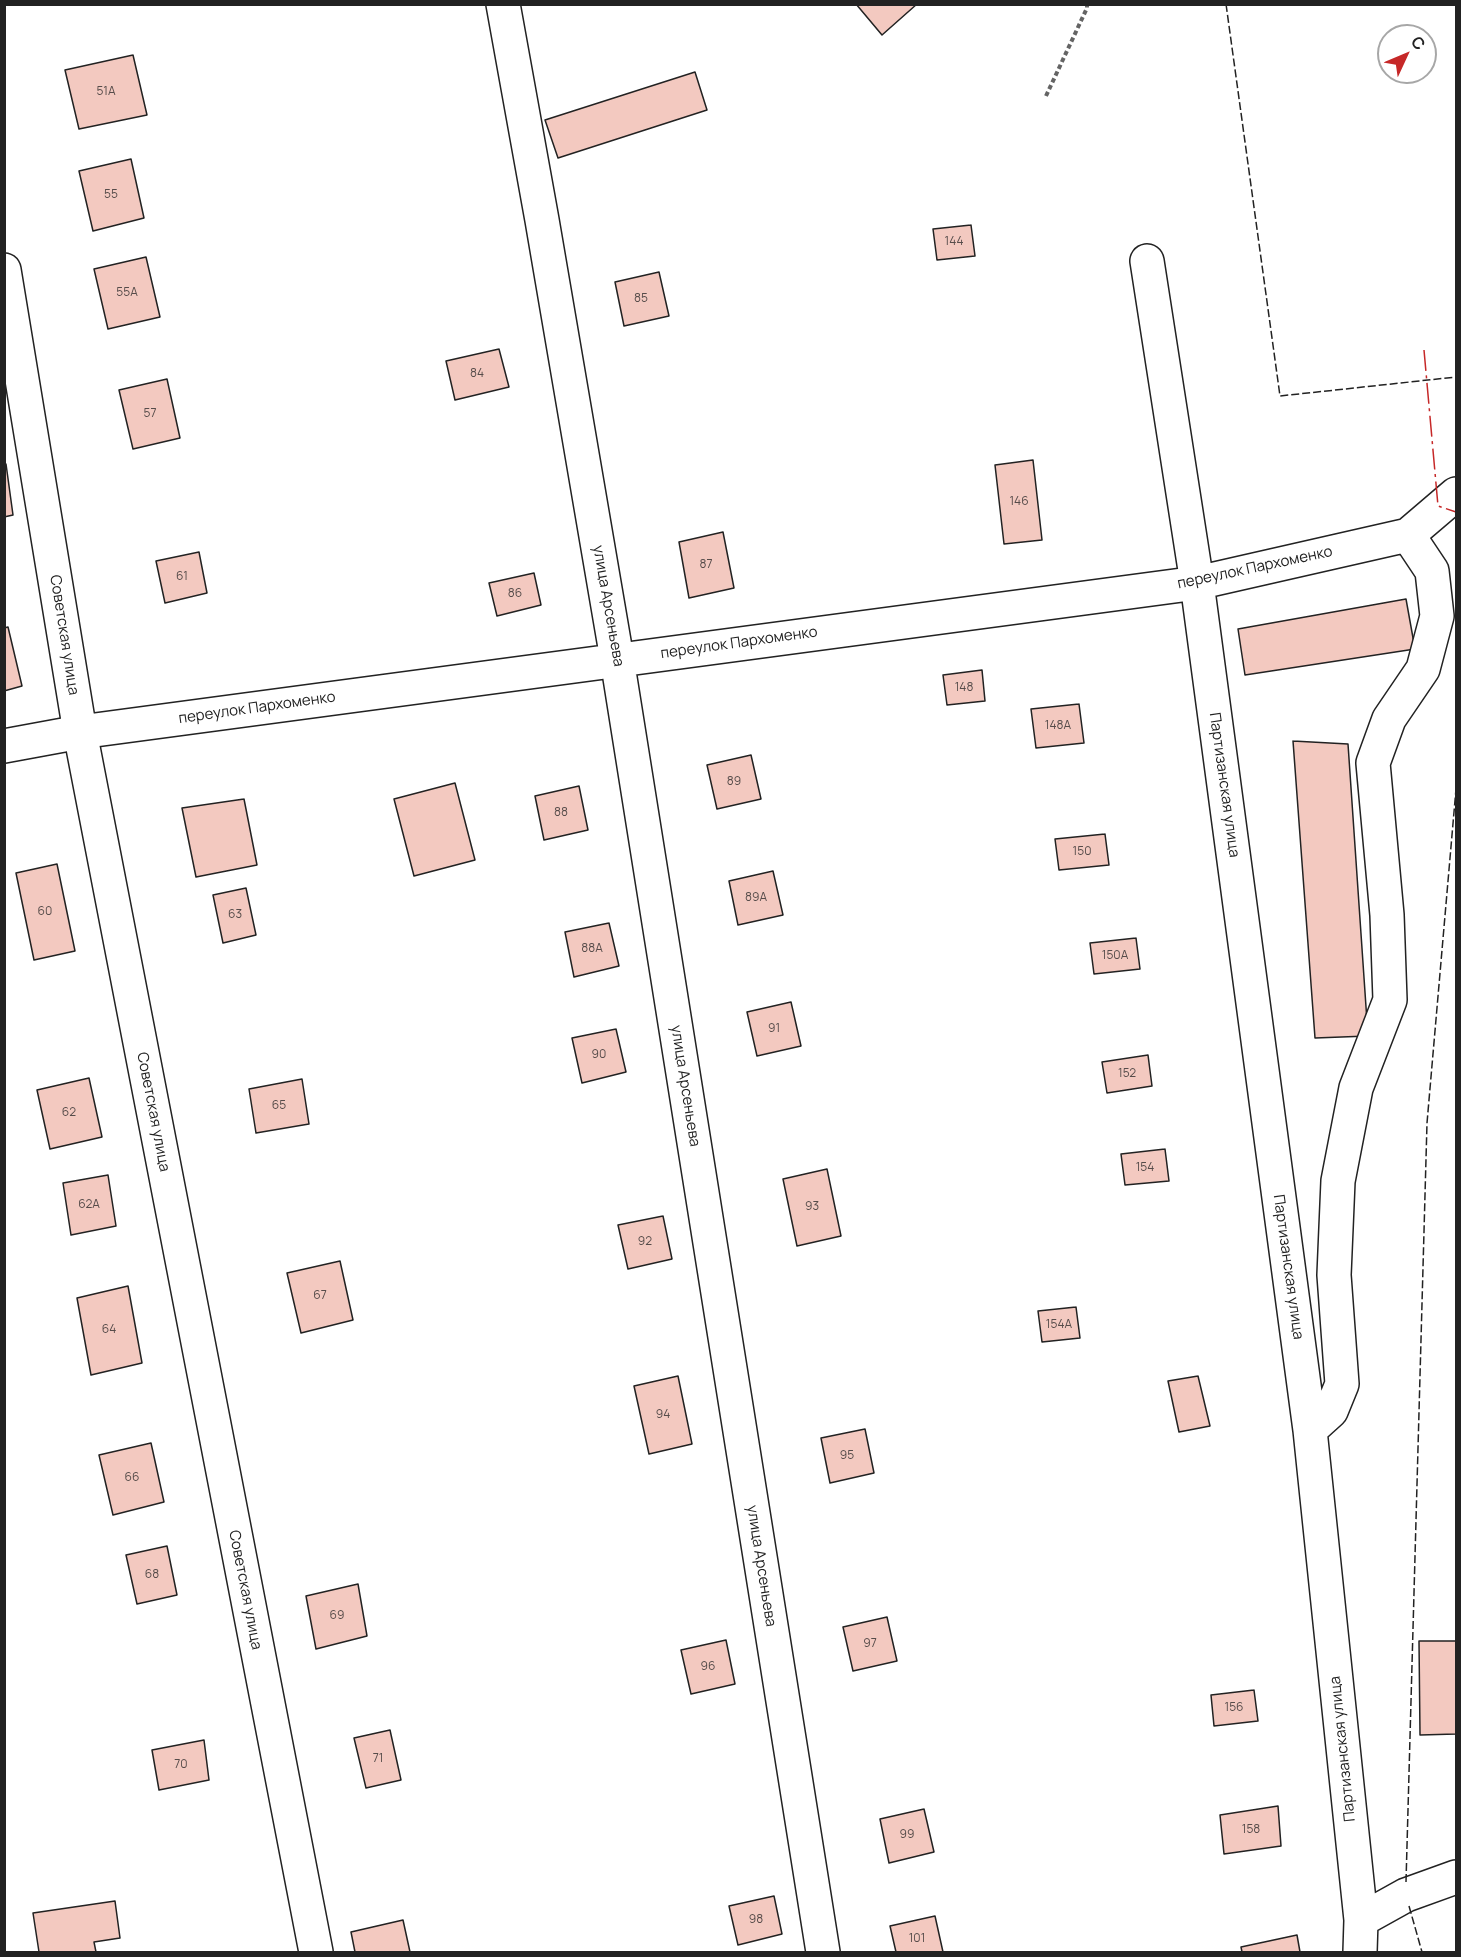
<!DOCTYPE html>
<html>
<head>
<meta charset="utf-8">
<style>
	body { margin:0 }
	#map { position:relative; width:1461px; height:1957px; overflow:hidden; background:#fff; font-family:Manrope,sans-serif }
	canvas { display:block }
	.frame { position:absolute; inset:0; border:6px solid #222; pointer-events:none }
	.north { position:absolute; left:1377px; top:24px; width:60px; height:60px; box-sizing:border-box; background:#fff; border:2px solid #a7a7a7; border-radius:50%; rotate:46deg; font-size:16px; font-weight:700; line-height:24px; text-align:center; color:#222 }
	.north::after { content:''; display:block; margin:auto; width:21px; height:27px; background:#c62828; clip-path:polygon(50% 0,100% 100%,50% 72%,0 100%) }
</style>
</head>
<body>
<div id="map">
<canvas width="1461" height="1957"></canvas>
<div class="frame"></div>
<div class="north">С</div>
</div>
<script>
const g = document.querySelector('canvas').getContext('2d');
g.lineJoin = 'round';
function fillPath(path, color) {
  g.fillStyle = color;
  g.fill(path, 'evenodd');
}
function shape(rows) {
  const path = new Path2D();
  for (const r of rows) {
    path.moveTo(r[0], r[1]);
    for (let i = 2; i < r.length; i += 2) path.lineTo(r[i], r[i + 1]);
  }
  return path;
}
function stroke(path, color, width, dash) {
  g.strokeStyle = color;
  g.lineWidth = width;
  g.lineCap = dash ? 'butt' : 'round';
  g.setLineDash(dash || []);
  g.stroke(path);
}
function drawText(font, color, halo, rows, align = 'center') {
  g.font = font + ' Manrope,sans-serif';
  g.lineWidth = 4.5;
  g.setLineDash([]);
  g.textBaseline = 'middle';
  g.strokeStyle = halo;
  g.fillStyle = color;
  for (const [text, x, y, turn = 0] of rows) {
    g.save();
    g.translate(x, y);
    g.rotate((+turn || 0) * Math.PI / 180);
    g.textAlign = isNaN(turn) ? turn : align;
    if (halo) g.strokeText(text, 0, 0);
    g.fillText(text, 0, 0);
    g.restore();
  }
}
const building = shape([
	[856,4,917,4,882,35,856,4],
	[133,55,147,115,79,129,65,70,133,55],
	[695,72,707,110,558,158,545,120,695,72],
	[131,159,144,218,93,231,79,171,131,159],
	[971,225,975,256,937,260,933,229,971,225],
	[146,257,160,317,108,329,94,269,146,257],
	[659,272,669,316,624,326,615,282,659,272],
	[499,349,509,387,455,400,446,361,499,349],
	[167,379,180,438,133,449,119,390,167,379],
	[1033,460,1042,540,1004,544,995,465,1033,460],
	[4,464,6,464,13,515,4,517,4,464],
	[723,532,734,588,689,598,679,542,723,532],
	[199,552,207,593,165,603,156,561,199,552],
	[534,573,541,605,497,616,489,583,534,573],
	[1406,599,1415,649,1245,675,1238,629,1406,599],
	[8,627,22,686,4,691,4,628,8,627],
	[982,670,985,701,947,705,943,675,982,670],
	[1079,704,1084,743,1036,748,1031,709,1079,704],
	[1293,741,1348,744,1368,1036,1315,1038,1293,741],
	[751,755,761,799,717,809,707,765,751,755],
	[455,783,475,860,414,876,394,799,455,783],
	[579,786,588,830,544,840,535,796,579,786],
	[244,799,257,865,196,877,182,808,244,799],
	[1105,834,1109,865,1059,870,1055,839,1105,834],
	[57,864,75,951,34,960,16,873,57,864],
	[773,871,783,915,738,925,729,881,773,871],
	[246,888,256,935,223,943,213,895,246,888],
	[609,923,619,966,574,977,565,932,609,923],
	[1136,938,1140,969,1094,974,1090,943,1136,938],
	[791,1002,801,1046,757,1056,747,1012,791,1002],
	[616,1029,626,1072,582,1083,572,1038,616,1029],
	[1148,1055,1152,1086,1107,1093,1102,1062,1148,1055],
	[89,1078,102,1137,50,1149,37,1090,89,1078],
	[302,1079,309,1124,256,1133,249,1089,302,1079],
	[1165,1149,1169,1181,1125,1185,1121,1154,1165,1149],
	[827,1169,841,1236,797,1246,783,1179,827,1169],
	[108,1175,116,1226,71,1235,63,1183,108,1175],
	[663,1216,672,1259,628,1269,618,1225,663,1216],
	[340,1261,353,1320,301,1333,287,1273,340,1261],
	[128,1286,142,1363,91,1375,77,1298,128,1286],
	[1076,1307,1080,1338,1042,1342,1038,1311,1076,1307],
	[678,1376,692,1444,649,1454,634,1386,678,1376],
	[1198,1376,1210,1426,1179,1432,1168,1381,1198,1376],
	[865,1429,874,1473,830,1483,821,1438,865,1429],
	[151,1443,164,1502,113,1515,99,1455,151,1443],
	[167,1546,177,1595,137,1604,126,1555,167,1546],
	[358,1584,367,1636,316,1649,306,1596,358,1584],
	[887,1617,897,1661,853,1671,843,1627,887,1617],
	[726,1640,735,1684,691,1694,681,1650,726,1640],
	[1419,1641,1456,1641,1456,1734,1420,1735,1419,1641],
	[1254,1690,1258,1721,1214,1726,1211,1695,1254,1690],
	[390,1730,401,1780,366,1788,354,1738,390,1730],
	[204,1740,209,1780,159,1790,152,1750,204,1740],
	[1278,1806,1281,1846,1224,1854,1220,1815,1278,1806],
	[924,1809,934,1852,889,1863,880,1819,924,1809],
	[774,1896,782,1934,738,1945,729,1906,774,1896],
	[115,1901,120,1938,94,1942,96,1952,39,1952,33,1913,115,1901],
	[935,1916,943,1952,896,1952,890,1926,935,1916],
	[403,1920,410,1952,355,1952,351,1932,403,1920],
	[1297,1935,1300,1952,1242,1952,1241,1947,1297,1935]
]);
fillPath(building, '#f3c9c0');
stroke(building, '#222', 1.5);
const minor = shape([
	[503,4,542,220,617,659,823,1952],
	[1147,261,1197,583,1310,1430,1361,1920,1360,1952],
	[4,270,80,732,316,1952],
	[4,746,80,732,1197,583,1408,535,1456,494],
	[1310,1430,1331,1411,1342,1384,1334,1275,1338,1181,1356,1088,1390,1000,1387,915,1373,763,1389,719,1423,669,1437,616,1432,571,1408,535],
	[1361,1920,1406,1895,1456,1877]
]);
stroke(minor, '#222', 36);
stroke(shape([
	[1046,96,1087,8,1087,4]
]), '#646464', 4, [4.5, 3]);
stroke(minor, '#fff', 33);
stroke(shape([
	[1226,4,1280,396,1456,377],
	[1406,1882,1427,1123,1456,789],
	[1409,1906,1422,1952]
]), '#222', 1.5, [8, 3]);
stroke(shape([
	[1424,350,1438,506,1456,512]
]), '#c62828', 1.5, [21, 4.5, 3, 4.5]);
drawText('12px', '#564c4a', null, [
	["51А",106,92],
	["55",111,195],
	["144",954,242],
	["55А",127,293],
	["85",641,299],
	["84",477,374],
	["57",150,414],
	["146",1019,502],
	["87",706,565],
	["61",182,577],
	["86",515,594],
	["148",964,688],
	["148А",1058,726],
	["89",734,782],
	["88",561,813],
	["150",1082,852],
	["89А",756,898],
	["60",45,912],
	["63",235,915],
	["88А",592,949],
	["150А",1115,956],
	["91",774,1029],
	["90",599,1055],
	["152",1127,1074],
	["65",279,1106],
	["62",69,1113],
	["154",1145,1168],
	["62А",89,1205],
	["93",812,1207],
	["92",645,1242],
	["67",320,1296],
	["154А",1059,1325],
	["64",109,1330],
	["94",663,1415],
	["95",847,1456],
	["66",132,1478],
	["68",152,1575],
	["69",337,1616],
	["97",870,1644],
	["96",708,1667],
	["156",1234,1708],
	["71",378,1759],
	["70",181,1765],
	["158",1251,1830],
	["99",907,1835],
	["98",756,1920],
	["101",917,1939]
]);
drawText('15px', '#222', '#fff', [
	["переулок Пархоменко",1255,568,-12],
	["улица Арсеньева",608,606,80],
	["Советская улица",64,635,81],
	["переулок Пархоменко",739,643,-8],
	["переулок Пархоменко",257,708,-8],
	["Партизанская улица",1224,785,82],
	["улица Арсеньева",685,1086,81],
	["Советская улица",153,1112,79],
	["Партизанская улица",1288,1267,82],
	["улица Арсеньева",761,1566,81],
	["Советская улица",245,1590,79],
	["Партизанская улица",1343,1749,-96]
]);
</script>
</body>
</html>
